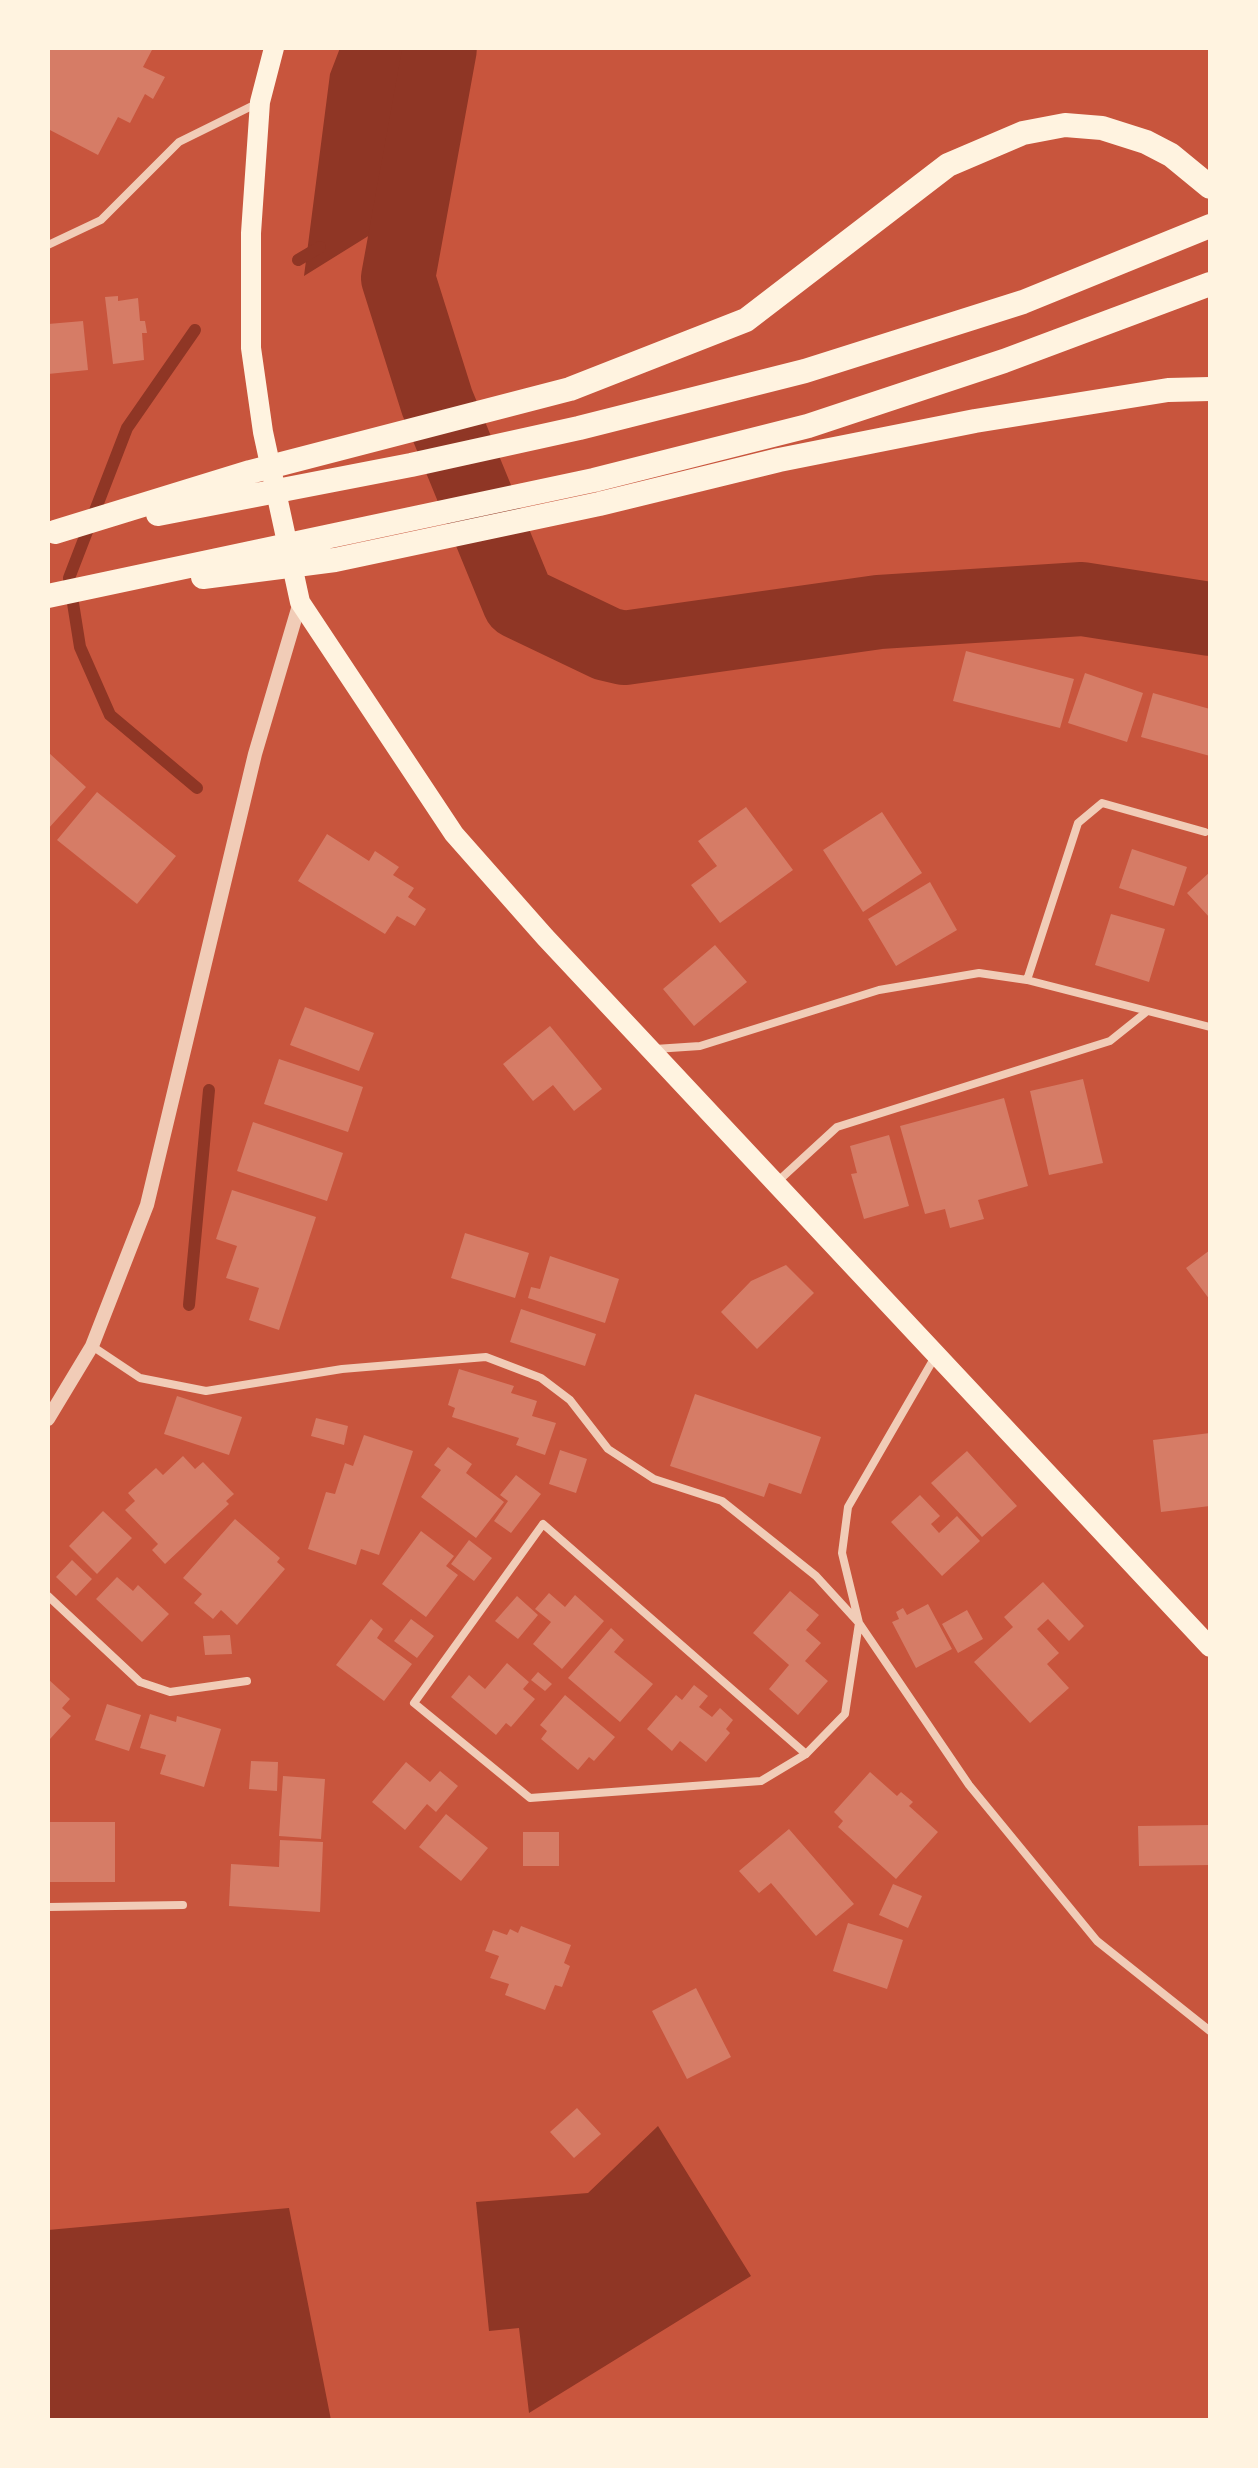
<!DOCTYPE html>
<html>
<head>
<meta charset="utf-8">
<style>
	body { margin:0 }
	#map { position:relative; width:1258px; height:2468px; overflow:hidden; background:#c8553d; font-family:"Exo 2",sans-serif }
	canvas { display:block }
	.frame { position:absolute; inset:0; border:50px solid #fff3e0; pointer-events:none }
</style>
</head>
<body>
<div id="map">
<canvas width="1258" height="2468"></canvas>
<div class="frame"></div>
</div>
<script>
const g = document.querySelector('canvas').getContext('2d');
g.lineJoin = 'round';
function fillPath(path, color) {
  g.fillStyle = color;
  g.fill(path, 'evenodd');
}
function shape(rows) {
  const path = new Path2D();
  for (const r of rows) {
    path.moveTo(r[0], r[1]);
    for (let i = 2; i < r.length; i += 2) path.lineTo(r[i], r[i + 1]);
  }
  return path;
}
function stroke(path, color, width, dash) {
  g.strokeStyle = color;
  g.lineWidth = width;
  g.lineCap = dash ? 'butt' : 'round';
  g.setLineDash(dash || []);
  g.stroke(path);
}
fillPath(shape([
	[340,48,463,48,423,202,304,276,330,74],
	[658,2126,751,2276,529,2413,519,2328,489,2331,476,2202,588,2193],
	[289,2208,331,2420,48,2420,48,2230]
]), '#8f3625');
stroke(shape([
	[298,260,320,247],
	[195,330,127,428,69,578,80,647,110,715,197,788],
	[189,1305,209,1090]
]), '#8f3625', 12);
stroke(shape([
	[440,48,398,278,437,402,519,602,607,644,624,648,879,612,1082,599,1210,619]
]), '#8f3625', 74);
fillPath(shape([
	[48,48,153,48,143,67,165,77,153,99,145,94,130,123,118,117,98,155,48,129],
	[118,296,118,301,138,298,140,321,145,321,147,333,142,333,144,360,113,364,105,297],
	[83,321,88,370,48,374,48,324],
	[966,651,1074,679,1060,728,953,701],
	[1085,673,1143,693,1127,742,1068,723],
	[1153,693,1210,709,1210,756,1141,737],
	[48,752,86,787,48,829],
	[97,792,176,856,137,904,57,840],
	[746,807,793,870,720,923,691,885,717,866,698,841],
	[882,812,922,873,863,912,823,850],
	[327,834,369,861,375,851,399,867,393,875,414,888,408,897,426,909,415,926,397,916,385,934,298,881],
	[1132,849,1187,867,1174,906,1119,888],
	[1210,872,1210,918,1187,893],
	[930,882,957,930,896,966,868,919],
	[1111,914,1165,929,1149,982,1095,965],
	[715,945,747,982,694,1026,663,989],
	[305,1007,374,1033,359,1071,290,1045],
	[550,1026,602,1089,574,1111,553,1085,533,1101,503,1064],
	[279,1059,363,1087,348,1132,264,1104],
	[1083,1079,1103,1163,1049,1175,1030,1091],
	[1004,1098,1028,1186,978,1200,984,1219,950,1228,945,1209,925,1214,900,1126],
	[253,1122,343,1153,327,1201,237,1171],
	[889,1135,909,1206,864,1219,851,1174,857,1173,850,1146],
	[232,1190,316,1217,279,1330,249,1320,259,1288,226,1278,237,1246,216,1239],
	[465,1233,529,1253,515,1298,451,1278],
	[1210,1250,1210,1300,1186,1268],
	[550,1256,619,1279,605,1323,528,1298,531,1287,540,1289],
	[786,1265,814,1293,757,1349,721,1312,751,1281],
	[521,1309,596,1334,585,1366,510,1342],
	[459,1369,514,1386,511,1393,537,1401,532,1416,556,1423,545,1455,516,1445,519,1438,452,1417,455,1408,448,1405],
	[695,1394,821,1437,801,1494,769,1483,764,1497,670,1466],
	[177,1396,242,1417,229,1455,164,1434],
	[316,1418,348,1426,344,1445,311,1436],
	[1210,1433,1210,1506,1161,1512,1153,1440],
	[364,1435,413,1451,379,1555,361,1549,356,1565,308,1549,326,1492,335,1494,345,1463,353,1466],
	[448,1447,472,1464,466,1473,504,1502,476,1538,421,1497,441,1470,434,1465],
	[560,1450,587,1459,576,1493,549,1484],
	[967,1451,1017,1506,982,1537,931,1483],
	[183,1456,195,1469,203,1462,234,1494,226,1501,229,1504,165,1564,152,1550,158,1544,125,1510,135,1501,128,1493,156,1468,163,1475],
	[516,1475,541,1494,511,1533,494,1521,508,1501,500,1495],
	[920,1495,940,1516,931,1524,939,1533,957,1516,980,1541,942,1576,891,1522],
	[103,1511,132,1538,97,1574,69,1546],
	[235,1519,280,1558,277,1562,285,1569,237,1625,221,1610,213,1619,194,1603,202,1594,183,1578],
	[421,1531,454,1556,446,1566,458,1575,426,1617,382,1584],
	[469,1540,492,1558,474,1581,451,1564],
	[72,1560,92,1579,76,1596,56,1577],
	[117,1577,133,1591,138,1585,169,1614,142,1642,96,1599],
	[1043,1582,1084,1626,1069,1641,1048,1619,1037,1629,1059,1653,1047,1664,1069,1688,1030,1723,974,1662,1013,1627,1004,1617],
	[790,1591,819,1615,806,1630,821,1643,805,1661,828,1681,798,1715,769,1689,789,1665,753,1633],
	[549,1593,565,1607,575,1595,604,1621,562,1669,533,1644,551,1622,535,1609],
	[517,1596,538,1615,518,1639,495,1621],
	[928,1604,952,1649,916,1668,892,1622,899,1619,896,1612,903,1608,907,1615],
	[967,1610,983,1639,958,1653,942,1624],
	[371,1619,383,1629,377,1638,412,1664,384,1701,336,1665],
	[411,1619,434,1636,417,1658,394,1641],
	[611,1628,624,1640,614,1652,653,1684,620,1722,568,1678],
	[230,1635,232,1654,205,1655,203,1636],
	[507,1663,529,1682,523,1689,535,1699,511,1727,506,1723,496,1735,451,1697,469,1675,485,1689],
	[538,1672,552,1684,545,1691,531,1680],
	[48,1679,70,1699,62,1708,71,1716,50,1739],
	[694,1685,708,1696,699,1707,712,1717,720,1708,733,1720,726,1729,730,1733,706,1762,680,1741,672,1751,647,1729,676,1695,682,1700],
	[565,1695,615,1737,594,1761,589,1757,578,1770,541,1739,547,1731,540,1725],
	[107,1704,141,1715,129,1751,95,1740],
	[150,1714,176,1722,177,1716,221,1729,204,1787,160,1774,166,1755,140,1748],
	[251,1761,278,1762,277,1791,249,1789],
	[406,1762,430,1782,440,1771,458,1786,436,1812,427,1804,405,1830,372,1802],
	[870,1772,897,1796,901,1792,913,1802,909,1806,938,1832,896,1879,838,1827,843,1821,834,1812],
	[283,1776,325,1779,321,1839,279,1836],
	[446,1814,488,1848,461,1881,419,1847],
	[48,1822,115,1822,115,1882,48,1882],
	[1210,1825,1210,1865,1139,1866,1138,1826],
	[789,1829,854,1904,816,1936,771,1883,759,1893,739,1871],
	[523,1832,559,1832,559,1866,523,1866],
	[280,1840,323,1842,320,1912,229,1906,231,1864,279,1867],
	[893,1884,922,1896,908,1928,879,1915],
	[848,1923,903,1940,887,1989,833,1971],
	[521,1926,571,1945,564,1963,570,1966,562,1987,555,1985,545,2010,505,1995,509,1984,490,1978,499,1956,485,1951,493,1930,507,1935,510,1929,518,1933],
	[696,1988,731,2057,687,2079,652,2011],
	[577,2108,601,2134,574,2158,550,2132]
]), '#d67c66');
stroke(shape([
	[48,245,101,220,179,142,256,104],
	[1027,980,1078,823,1102,803,1205,832],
	[655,1049,700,1046,879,990,979,973,1027,980,1210,1027],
	[776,1183,837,1127,1110,1041,1145,1013],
	[92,1346,140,1378,206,1391,342,1369,486,1357,541,1378,570,1400,608,1449,654,1479,722,1501,816,1576,859,1623,969,1785,1097,1941,1210,2031],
	[48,1596,140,1682,170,1692,247,1681],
	[806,1754,543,1524,414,1703,530,1798,761,1781,806,1754,845,1714,859,1623,842,1553,848,1507,936,1355],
	[48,1907,183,1905]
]), '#f1ccb7', 8);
stroke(shape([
	[48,1419,92,1346,147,1205,255,754,300,602]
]), '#f1ccb7', 14);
stroke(shape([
	[274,48,260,102,251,233,251,348,263,432,300,602,454,834,545,937,1210,1647]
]), '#fff3e0', 20);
stroke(shape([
	[158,514,411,465,579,428,805,371,1023,302,1210,226],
	[55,532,250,472,570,389,746,320,948,165,1023,133,1065,125,1102,128,1146,142,1171,155,1210,187],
	[203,577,335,560,599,504,779,460,975,421,1168,390,1210,389],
	[48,596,594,480,808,426,1004,361,1210,284]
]), '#fff3e0', 24);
</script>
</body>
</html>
